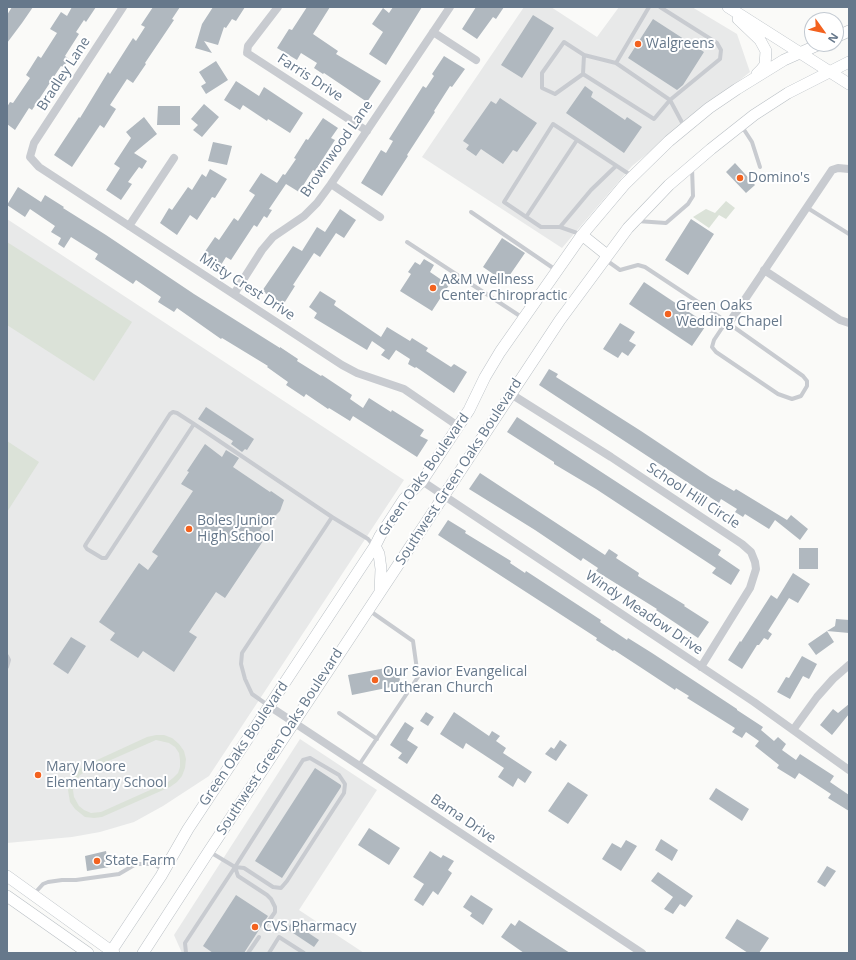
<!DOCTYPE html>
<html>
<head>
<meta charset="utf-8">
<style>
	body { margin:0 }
	#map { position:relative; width:856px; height:960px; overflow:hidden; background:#fafaf8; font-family:"Open Sans",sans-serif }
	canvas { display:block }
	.frame { position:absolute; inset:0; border:8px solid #66788b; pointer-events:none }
	.north { position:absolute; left:804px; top:12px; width:40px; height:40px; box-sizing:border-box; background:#fff; border:1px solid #c2c9d1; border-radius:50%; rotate:123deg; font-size:11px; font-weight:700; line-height:16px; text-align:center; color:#66788b }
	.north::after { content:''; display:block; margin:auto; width:14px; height:18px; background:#f3621f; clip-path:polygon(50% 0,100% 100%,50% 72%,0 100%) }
</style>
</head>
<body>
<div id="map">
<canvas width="856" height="960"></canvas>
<div class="frame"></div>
<div class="north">N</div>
</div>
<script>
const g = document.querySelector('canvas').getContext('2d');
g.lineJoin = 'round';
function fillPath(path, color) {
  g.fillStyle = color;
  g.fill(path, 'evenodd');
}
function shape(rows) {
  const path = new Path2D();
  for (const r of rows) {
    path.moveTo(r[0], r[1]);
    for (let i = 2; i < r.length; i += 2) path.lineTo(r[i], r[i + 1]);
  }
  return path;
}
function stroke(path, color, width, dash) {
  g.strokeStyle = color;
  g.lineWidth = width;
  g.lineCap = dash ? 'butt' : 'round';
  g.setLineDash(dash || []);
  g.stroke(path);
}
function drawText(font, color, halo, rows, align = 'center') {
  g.font = font + ' "Open Sans",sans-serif';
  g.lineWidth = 4;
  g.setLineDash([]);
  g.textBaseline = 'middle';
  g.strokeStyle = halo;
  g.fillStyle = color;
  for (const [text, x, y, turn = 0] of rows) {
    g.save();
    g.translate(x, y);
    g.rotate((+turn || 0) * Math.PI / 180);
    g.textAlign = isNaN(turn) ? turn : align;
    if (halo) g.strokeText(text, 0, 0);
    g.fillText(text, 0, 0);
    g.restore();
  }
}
fillPath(shape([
	[524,7,551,7,597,37,619,7,692,7,737,34,750,72,632,166,562,248,422,157],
	[7,219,404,480,209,776,163,806,134,822,100,832,72,837,7,843],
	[300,739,377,790,299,910,364,953,182,953,174,935]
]), '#e8e9e9');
fillPath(shape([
	[726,201,735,208,726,219,719,215,709,228,693,217,706,209,715,213],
	[7,242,132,322,94,381,7,325],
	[7,441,39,462,7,512],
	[156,735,164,735,172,738,179,744,184,751,186,759,185,768,182,776,177,782,170,787,102,817,94,818,85,817,75,809,70,802,68,790,72,778,77,771,84,766,147,737],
	[156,740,169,743,175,747,179,753,180,760,180,767,178,773,173,778,168,782,101,812,91,813,84,810,79,806,74,797,73,790,75,783,80,775,86,771]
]), '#dbe2d8');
fillPath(shape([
	[12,7,33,7,22,23,7,43,7,15],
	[72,7,96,7,86,22,84,20,76,32,79,34,65,56,69,59,63,67,61,66,32,110,29,108,15,130,7,124,7,107,10,102,13,103,30,78,26,75,38,56,41,58,57,33,50,29,61,12,67,16],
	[153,7,180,7,172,19,174,20,145,63,146,64,133,83,127,79,110,105,116,109,104,128,100,125,72,167,54,155,79,117,80,118,108,72,110,74,133,38,136,41,145,27,141,25],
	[213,7,245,7,236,21,232,19,226,28,224,27,218,45,204,41,212,53,195,48,202,24],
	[307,7,330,7,313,34,338,51,336,54,381,81,367,102,324,73,323,74,314,68,317,63,301,53,297,60,277,48,289,29,292,30],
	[393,7,422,7,386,65,369,54,383,32,372,24,383,8,389,13],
	[476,7,504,7,496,19,493,17,477,39,462,29],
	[533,15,554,28,522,78,501,65],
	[653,19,704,52,683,85,677,90,628,58],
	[444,56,465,69,452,87,450,86,434,111,435,112,407,155,408,156,382,196,361,183,381,150,386,153,393,141,389,139,423,86,426,88,434,76,432,74],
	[216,61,228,80,206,94,201,86,206,83,199,72],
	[236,81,259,96,264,87,303,113,290,133,268,119,267,121,243,105,240,110,224,100],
	[585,86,593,92,591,97,625,120,627,117,642,127,624,153,566,113],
	[500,98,537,123,517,152,513,150,503,164,481,149,476,156,466,149,469,145,463,141,491,101,496,104],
	[204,104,219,117,202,137,193,130,198,125,191,119],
	[158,106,180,106,180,125,157,125],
	[144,117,157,134,134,153,147,161,142,169,139,167,128,182,132,184,121,200,106,190,120,168,114,164,131,138,126,132],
	[323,118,338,128,331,138,335,140,315,171,313,170,299,192,286,184,269,209,272,210,267,218,264,216,257,227,254,225,231,260,226,257,221,265,204,253,215,237,219,240,234,218,238,221,255,195,249,191,261,173,277,183,283,174,285,175,296,159,294,158,306,139,308,140],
	[213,142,232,146,227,165,208,161],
	[735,163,755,185,746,193,726,172],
	[210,169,227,179,215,198,212,197,197,220,190,215,177,235,160,223,169,208,172,210,188,187,192,190,202,174,206,177],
	[18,187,41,202,45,195,64,207,63,208,106,235,194,294,280,348,280,347,298,359,297,361,321,376,322,375,352,395,350,399,363,408,369,398,391,412,392,410,424,430,420,436,428,440,417,457,353,416,350,421,329,408,328,409,306,394,304,397,286,385,288,382,267,367,268,366,222,338,221,339,177,308,174,312,158,302,161,297,136,280,133,284,95,259,98,254,71,237,64,248,58,244,61,238,51,232,55,226,30,209,25,217,7,205],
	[340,209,356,220,344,238,336,233,320,257,314,253,293,285,295,286,283,305,262,291,293,246,302,251,317,227,325,232],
	[691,219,714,234,688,275,665,260],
	[502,238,525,253,505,282,483,267],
	[424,259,434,265,430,272,449,285,432,311,400,291,411,274,408,272,415,262,420,265],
	[644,282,707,324,692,346,629,304],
	[320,291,336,301,334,305,381,337,387,327,410,341,412,338,428,348,426,351,451,367,454,364,467,372,454,393,416,367,415,368,408,364,410,359,396,350,389,360,381,355,385,350,372,341,367,350,314,318,317,313,309,307],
	[620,323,635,332,629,341,636,345,628,356,622,352,618,358,603,349],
	[549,369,558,374,556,377,641,431,710,477,734,491,736,489,787,520,791,515,808,529,800,540,775,520,769,529,745,514,743,517,735,512,737,509,721,499,719,503,539,385],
	[206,407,254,439,247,450,245,449,242,452,231,444,233,441,198,419],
	[517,417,721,550,718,555,740,570,731,585,712,573,716,568,596,489,554,464,554,462,507,432],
	[205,444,222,457,226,450,239,458,233,467,270,492,271,491,284,500,280,511,275,516,267,521,260,530,267,535,225,598,216,592,189,632,197,637,174,672,143,651,138,658,110,640,115,633,99,622,139,563,148,570,158,556,152,552,193,491,181,484,189,472,187,471],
	[480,473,605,555,609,549,618,555,616,558,639,573,638,576,685,605,684,606,709,622,698,638,656,610,657,609,596,571,598,568,583,558,581,561,535,530,469,489],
	[448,520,466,531,465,533,511,561,510,563,525,573,526,571,601,620,600,622,627,640,628,638,652,653,737,709,737,710,763,727,761,730,774,741,778,737,786,744,782,750,796,760,800,754,834,776,830,782,849,795,849,811,828,798,831,794,799,773,795,779,777,768,779,765,755,746,759,741,746,732,742,738,732,732,735,728,687,698,689,696,676,688,675,690,637,665,614,650,613,651,596,640,597,638,438,535],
	[799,548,818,548,818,569,799,569],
	[793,573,810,584,798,603,789,598,768,631,772,634,768,640,764,638,759,645,757,645,742,669,728,660,740,641,741,642,771,595,777,599],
	[836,619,849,620,849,633,827,631,835,626],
	[827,631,834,642,816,655,808,644],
	[71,637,86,646,68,674,53,664],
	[802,656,817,664,809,679,803,676,790,699,777,692,786,677,789,678],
	[397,666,401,685,352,695,348,675],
	[849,704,849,714,832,735,820,725,833,709,838,713],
	[426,712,434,717,428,726,420,721],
	[454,712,489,736,492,731,500,736,496,741,506,748,503,753,532,772,525,783,518,778,513,787,498,777,504,768,466,743,463,749,440,734],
	[405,722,414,728,407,740,418,747,407,764,398,758,402,753,390,745],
	[560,740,567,745,556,761,545,754,551,747,554,749],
	[315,768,341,785,341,787,282,878,255,861],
	[568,782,588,795,568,824,548,811],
	[716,788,749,809,742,821,709,799],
	[369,828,400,848,389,865,358,845],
	[661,839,678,850,672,861,655,850],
	[626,840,637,846,621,871,602,859,612,843,621,848],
	[106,851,109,867,87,871,85,856],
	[430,851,441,858,443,855,454,861,448,870,452,873,438,895,433,891,423,906,414,900,424,884,413,877],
	[827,866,836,871,825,887,817,882],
	[658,872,693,896,685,907,680,904,673,914,664,909,673,897,651,881],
	[236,895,268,916,244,953,213,953,203,946],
	[471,895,493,909,483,925,470,916,472,913,463,907],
	[737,919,769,938,759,953,748,953,725,938],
	[519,920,556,944,570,953,524,953,501,937,511,923,515,926],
	[292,922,319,940,314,947,287,929]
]), '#b0b8bf');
const secondary = shape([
	[728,7,849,84],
	[738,19,760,40,766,51,765,65,761,70,757,74],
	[836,37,849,31],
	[582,235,607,255],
	[375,546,379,554,381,569,380,592],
	[7,876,114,953],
	[7,896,88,953],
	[110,953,161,876,188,829,375,546,380,536,404,499,422,481,469,410,485,377,500,352,582,235,625,184,669,141,709,108,737,89,784,60,820,44],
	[143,953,209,851,560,320,628,228,669,185,711,149,754,115,788,93,849,62]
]);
stroke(secondary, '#b9bfc4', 12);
stroke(shape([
	[660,7,717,43,721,50,720,59,670,100,685,128],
	[584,55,616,63],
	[583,74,584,55,564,42,542,73,542,88,555,94,583,74,654,119,670,100,616,63,649,7],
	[741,125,752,142,760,167],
	[806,207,849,234],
	[471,212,556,270],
	[526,217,577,140],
	[637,221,666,223,688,204,693,196,692,168],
	[560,227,591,190,616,166],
	[580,234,560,227,541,227,504,202,553,124,632,176],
	[407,242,523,318],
	[606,260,620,270,638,265,645,267,704,306,803,376,807,381,807,386,801,396,792,399,778,394,716,352,712,347,714,340,726,322],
	[194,424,106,558,102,558,87,549,85,546,86,544,170,414,173,412,177,413,194,424,332,517],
	[7,656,9,660,7,667],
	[269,706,252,694,245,679,241,664,242,653,332,517,368,539,374,546],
	[339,713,377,739],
	[310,758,339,775,345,784,344,793,287,881,281,888,273,887,244,868,235,867,303,760,310,758],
	[359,765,418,677,413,641,370,611],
	[235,867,238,876,267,895,271,899,275,907,275,912,264,928],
	[34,894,43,884,48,882,62,880,76,880,119,874,136,864,150,864,156,865,163,870],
	[186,953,185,943,235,867,210,852],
	[248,953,259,937],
	[269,953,279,937,304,953]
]), '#c8cbd0', 4);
stroke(shape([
	[123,7,34,143,30,157,39,167,342,365,357,373,404,389,458,426],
	[278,7,248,46,247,53,367,131],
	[433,32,476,60],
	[331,184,380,217],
	[129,226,174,158],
	[764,270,840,320,849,323],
	[234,294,262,250,273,237,304,216,317,203,331,184,450,7],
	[729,323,832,170,838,168,849,169],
	[511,394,611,457,742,544,751,552,755,562,756,569,750,588,701,667],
	[422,481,754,702,849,770],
	[269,706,642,953],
	[793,730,817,697,833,679,849,665]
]), '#c8cbd0', 8);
stroke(secondary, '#fff', 11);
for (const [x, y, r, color] of [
	[638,44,4,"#f3621f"],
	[740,178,4,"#f3621f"],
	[433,288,4,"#f3621f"],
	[668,314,4,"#f3621f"],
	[189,529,4,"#f3621f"],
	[375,680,4,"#f3621f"],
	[38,775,4,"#f3621f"],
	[97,861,4,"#f3621f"],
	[255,927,4,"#f3621f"]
]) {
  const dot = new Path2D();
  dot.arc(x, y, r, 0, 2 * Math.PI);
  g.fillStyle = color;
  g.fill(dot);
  stroke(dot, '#fff', 1.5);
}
drawText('14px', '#66788b', '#fff', [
	["Walgreens",646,44],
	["Domino's",748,178],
	["A&M Wellness",441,280],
	["Center Chiropractic",441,296],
	["Green Oaks",676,306],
	["Wedding Chapel",676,322],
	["Boles Junior",197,521],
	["High School",197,537],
	["Our Savior Evangelical",383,672],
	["Lutheran Church",383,688],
	["Mary Moore",46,767],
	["Elementary School",46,783],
	["State Farm",105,861],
	["CVS Pharmacy",263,927]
], 'left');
drawText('14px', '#66788b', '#fff', [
	["Bradley Lane",64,74,-57],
	["Farris Drive",310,78,33],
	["Brownwood Lane",337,149,-55],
	["Misty Crest Drive",247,287,33],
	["Southwest Green Oaks Boulevard",459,472,-57],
	["Green Oaks Boulevard",424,475,-55],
	["School Hill Circle",693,496,33],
	["Windy Meadow Drive",644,613,34],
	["Southwest Green Oaks Boulevard",280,742,-57],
	["Green Oaks Boulevard",244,744,-56],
	["Bama Drive",463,819,34]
]);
</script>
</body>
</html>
